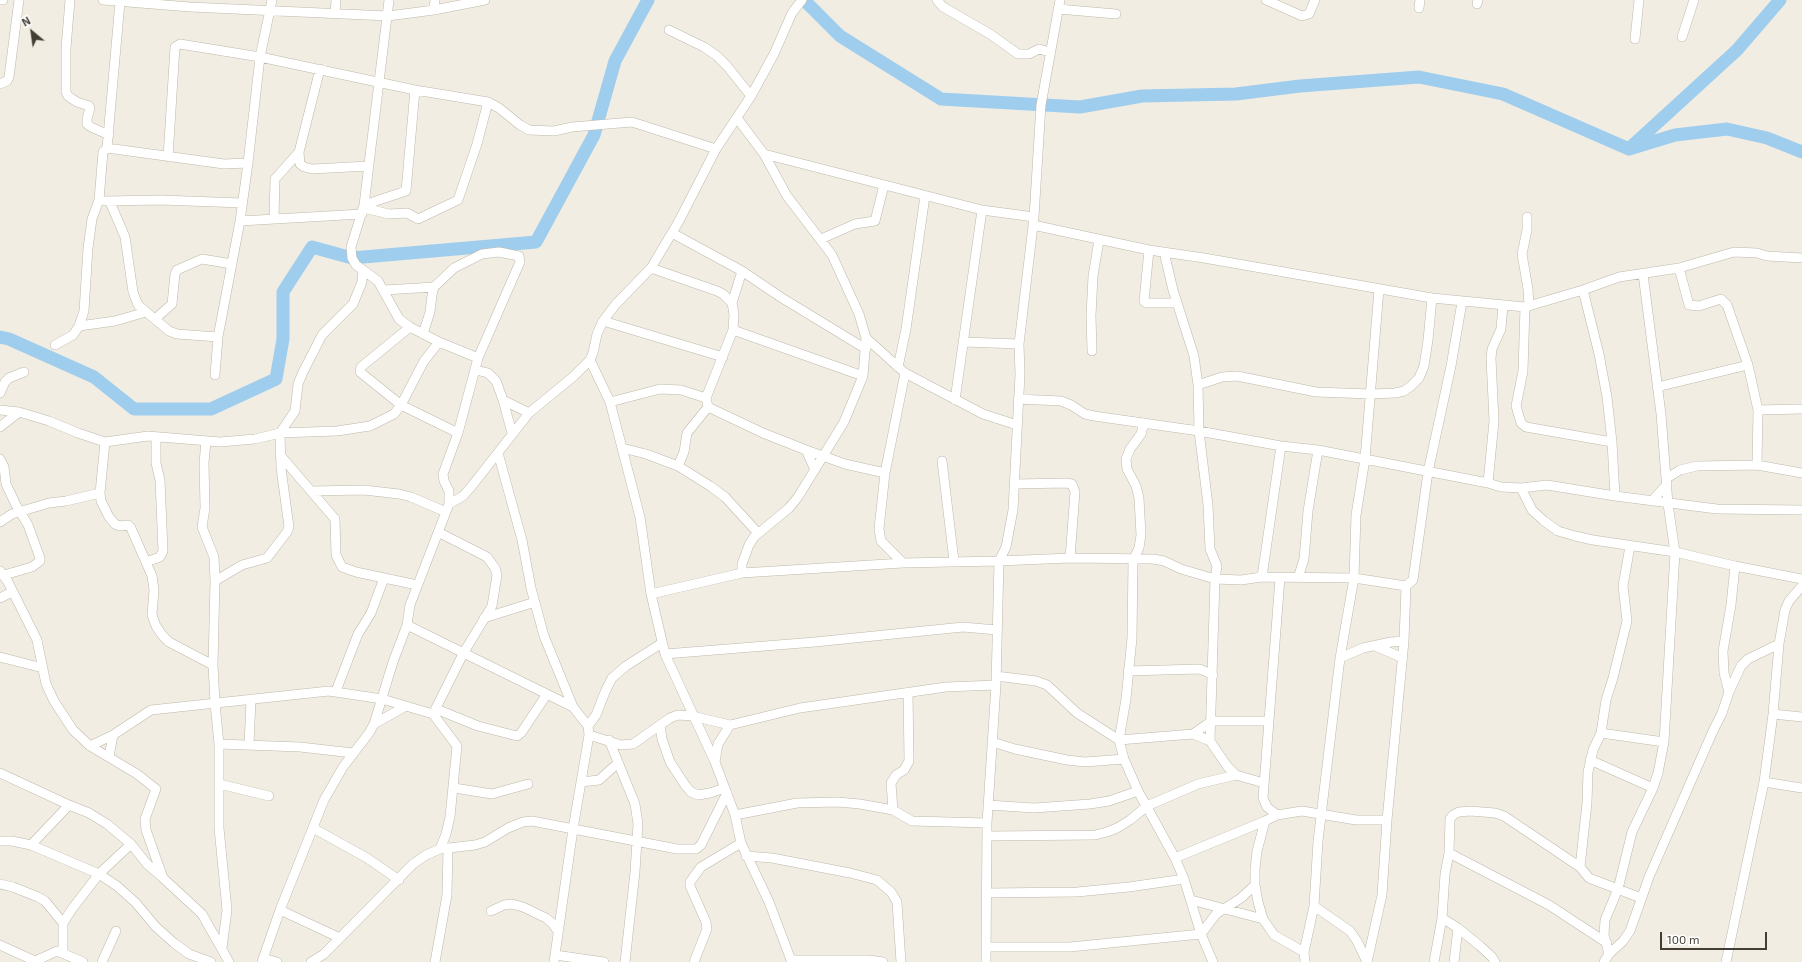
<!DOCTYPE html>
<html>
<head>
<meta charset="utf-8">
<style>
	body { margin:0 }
	#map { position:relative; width:1802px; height:962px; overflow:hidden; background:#f1ede3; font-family:"Exo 2",sans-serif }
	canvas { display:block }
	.north { position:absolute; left:12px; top:12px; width:40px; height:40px; -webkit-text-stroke:3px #fff; paint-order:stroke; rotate:331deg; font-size:11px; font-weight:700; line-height:16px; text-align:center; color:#433d34 }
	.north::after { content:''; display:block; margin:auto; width:14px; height:18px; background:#433d34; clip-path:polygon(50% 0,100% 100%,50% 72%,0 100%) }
	.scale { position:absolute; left:1660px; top:932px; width:107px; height:18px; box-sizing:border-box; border:2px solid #433d34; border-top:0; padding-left:5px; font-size:12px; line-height:14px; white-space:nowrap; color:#433d34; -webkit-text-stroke:3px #fff; paint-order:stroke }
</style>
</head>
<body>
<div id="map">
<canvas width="1802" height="962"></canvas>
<div class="north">N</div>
<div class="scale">100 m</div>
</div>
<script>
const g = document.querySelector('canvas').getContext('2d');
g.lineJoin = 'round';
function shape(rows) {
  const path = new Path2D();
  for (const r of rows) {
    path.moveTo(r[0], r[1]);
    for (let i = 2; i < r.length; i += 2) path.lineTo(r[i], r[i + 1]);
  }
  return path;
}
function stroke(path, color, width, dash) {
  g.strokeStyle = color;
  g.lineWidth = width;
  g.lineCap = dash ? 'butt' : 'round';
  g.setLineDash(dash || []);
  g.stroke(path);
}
stroke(shape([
	[804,0,840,36,941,99,1080,107,1142,96,1236,94,1300,86,1419,77,1503,94,1629,149,1675,135,1727,129,1767,138,1802,152],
	[1632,146,1737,50,1780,0],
	[0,337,9,339,94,377,134,409,211,409,276,379,283,339,283,292,312,247,352,258,536,242,594,135,615,61,648,0]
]), '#9fcdee', 13);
const minor = shape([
	[0,0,3,0],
	[70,0,66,48,66,92,68,96,77,102,89,106,90,108,87,119,87,124,91,127,109,135],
	[103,0,190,7,388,16,434,10,485,0],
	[389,0,364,205,351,247,352,258,356,265,378,281,399,319,410,327,439,342,478,358],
	[937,0,943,7,990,34,1018,54,1029,54,1039,49,1050,52],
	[1266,0,1302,16,1309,14,1315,0],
	[1477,4,1478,0],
	[1419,8,1420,0],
	[1058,9,1116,14],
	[434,10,435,0],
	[335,13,336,0],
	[669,30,704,47,717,56,727,66,751,96],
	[1682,37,1694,0],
	[1635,39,1639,0],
	[0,84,7,81,9,77,19,0],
	[737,118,764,154,982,210,1034,217],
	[107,148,224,164,248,163],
	[299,152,300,164,304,167,312,169,369,166],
	[764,154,787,196,832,255,859,314,866,338,905,373,983,414,1017,425],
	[168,157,175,47,180,44,260,57,415,90,488,102,499,108,520,125,529,130,554,131,572,127,632,122,716,149],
	[105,201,161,200,242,203],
	[110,202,125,237,133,292,138,305,169,331,177,334,218,337],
	[364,205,406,191,415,90],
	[364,208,389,214,407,213,418,219,458,200,477,144,488,102],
	[1527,217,1527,230,1522,254,1528,289,1529,306],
	[274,219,275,179,299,152,320,69],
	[240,221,362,214],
	[1033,225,1149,250,1204,258,1432,298,1525,307,1583,290,1619,277,1679,268,1734,252,1757,253,1767,256,1802,258],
	[672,233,742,271,782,298,866,349],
	[821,239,855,224,875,221,884,185],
	[1149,250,1144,301,1146,303,1177,303],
	[1164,252,1173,290,1194,356,1198,385,1199,431,1208,505,1210,549,1217,566,1215,579,1210,741],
	[651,268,717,291,723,294,732,303],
	[1679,268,1689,305,1699,306,1721,299,1727,305,1748,365,1758,410,1757,465],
	[742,271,732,303,734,314,733,330,706,398,708,407,763,433,806,450,845,464,885,473],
	[384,290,434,287],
	[1583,290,1599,354,1607,397,1612,442,1615,496],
	[1525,307,1523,371,1516,406,1521,423,1526,427,1612,442],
	[155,319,172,304,175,274,177,270,202,259,232,264],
	[603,321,723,357],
	[79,326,115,321,146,312],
	[410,327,361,367,360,372,401,405,458,433],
	[733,330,863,376],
	[423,334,430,312,432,295,434,287,454,268,482,254,499,252,519,256,520,262,478,358,458,433,443,474,444,481,449,491,449,504],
	[964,342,1019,344],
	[55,345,73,335,79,326,84,311,88,248,92,219,99,200,103,152,107,148,120,2],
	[1092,351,1091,316,1093,276,1099,240],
	[590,360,610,402,640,517,651,594,665,654,715,762,735,815,741,843,769,902,791,960,869,960,883,962],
	[898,367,906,329,925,196],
	[476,370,488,373,496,381,503,400,512,433],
	[215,375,218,337,240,221,248,163,260,57,272,0],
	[1198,385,1222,377,1237,376,1316,392,1371,394,1395,393,1404,391,1411,386,1419,378,1424,366,1428,340,1432,298],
	[1657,387,1748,365],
	[0,393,5,382,9,378,24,372],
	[1018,399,1061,401,1071,405,1085,414,1094,416,1199,431,1281,446,1318,450,1488,483,1501,487,1521,488,1547,485,1615,496,1717,509,1802,510],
	[503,400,529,413],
	[955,400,982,210],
	[610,402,660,389,681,390,706,398],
	[0,410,19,412,49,421,78,433,105,442,148,436,220,442,255,439,280,433,337,431,370,426,394,414,401,405,424,361,439,342],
	[1758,410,1802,409],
	[1144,423,1141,434,1130,449,1126,459,1127,469,1136,486,1139,498,1141,535,1139,548,1133,560,1132,638,1126,699,1119,740,1124,759,1138,791,1175,858,1184,879,1201,934,1213,962],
	[0,427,19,412],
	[206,441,204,463,205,508,202,527,214,557,215,581,213,665,215,703,219,744,219,828,227,910,222,948],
	[105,442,100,493,101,501,109,517,115,524,120,526,128,525,131,528,152,576,154,590,152,615,156,626,162,635,169,642,213,665],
	[622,448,646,454,678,466,710,486,725,497,758,533],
	[806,450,815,470],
	[498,453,522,540,531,588,544,636,573,707,588,726,589,735,573,829,554,962],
	[280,455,335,519,336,555,342,567,356,572,417,585],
	[0,459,4,467,6,484,16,505,28,525,40,558,40,561,32,567,4,575],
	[942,461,954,561],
	[678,466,684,452,687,433,708,407],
	[1667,478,1680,470,1697,466,1757,465,1802,473],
	[1488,483,1494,421,1491,358,1492,349,1501,329,1503,305],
	[1015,484,1066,483,1072,484,1075,492,1070,558],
	[1521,488,1532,510,1544,521,1558,531,1575,536,1593,540,1675,552,1735,566,1802,579],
	[312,491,364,490,399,494,411,497,446,512],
	[1652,501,1667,484],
	[0,522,12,514,49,503,66,501,100,493],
	[146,562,160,557,163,551,160,480,156,463,156,437],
	[903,563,881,541,879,529,885,473,905,373],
	[0,571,8,582,37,640,46,684,54,701,73,730,90,746,137,774,156,789,145,819,146,830,163,878,202,914,229,962],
	[742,573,742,564,749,545,754,537,789,508,798,497,844,422,863,376,866,338],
	[1262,577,1281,446],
	[1298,578,1304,559,1308,511,1318,450],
	[215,581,242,565,267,558,287,532,289,527,281,468,280,433,295,411,298,384,303,372,322,335,353,304,362,282,363,270],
	[651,594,742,573,903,563,999,561,1070,558,1153,559,1164,561,1181,569,1215,579,1241,580,1262,577,1354,578,1406,586,1413,580,1428,472,1451,366,1462,302],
	[0,598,12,592],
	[484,618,535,602],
	[407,625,573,707],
	[1375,646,1403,658],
	[665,654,815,642,963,627,997,630],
	[0,657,43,668],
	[1340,658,1363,648,1391,642,1404,641],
	[1128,671,1200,669,1213,675],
	[996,676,1036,681,1047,685,1077,713,1119,740,1193,734,1210,741,1227,766,1236,775,1264,783],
	[336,691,358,634,371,613,384,578],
	[1729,692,1724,673,1723,651,1731,605,1735,566],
	[436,709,478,726,517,736,521,733,547,694],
	[433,714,464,652,492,606,497,575,495,568,487,557,438,532],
	[1773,714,1802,717],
	[374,724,406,706],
	[660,725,662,739,670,762,685,785,691,792,698,795,710,793,725,788],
	[588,726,596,715,605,692,612,678,626,666,662,643],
	[1601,733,1664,742],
	[1193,734,1212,721,1268,721],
	[589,735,621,745,633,744,670,718,678,715,692,716,730,725,800,708,946,687,996,685],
	[609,740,635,804,638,824,635,872,625,962],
	[992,742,1015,749,1067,760,1085,762,1124,759],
	[219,744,300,747,353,753],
	[249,745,251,700],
	[90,746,113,735,151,710,329,691,382,699,433,714,457,746,450,817,446,834,440,849],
	[109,757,113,735],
	[1590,760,1653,788],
	[715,762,718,744,730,725],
	[0,773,69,805,89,813,107,824,131,844,147,864,161,876],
	[581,782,599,780,618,763],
	[1764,782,1802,788],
	[219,784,269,796],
	[454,788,492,794,528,784],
	[988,805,1034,808,1090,804,1109,801,1138,791],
	[893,810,891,783,896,775,904,770,909,761,908,692],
	[735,815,797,803,838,802,860,804,893,810,912,821,987,823],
	[1277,815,1267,807,1263,798,1280,578],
	[313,828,367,858,399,880],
	[988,836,1095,835,1107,832,1117,828,1130,820,1147,806,1198,784,1236,775],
	[0,841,12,841,31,845,99,874,117,886,136,903,155,926,174,943,189,954,211,962],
	[31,845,69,805],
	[1449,853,1549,905,1607,943],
	[746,856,772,858,850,873,877,880,891,892,897,902,901,962],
	[1175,858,1265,821],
	[1580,867,1587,803,1588,772,1593,750,1601,733,1606,700,1613,678,1627,621,1623,586,1630,546],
	[0,884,13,887,38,897,45,901,63,923],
	[988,893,1077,892,1129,887,1184,879],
	[1191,900,1263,919],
	[1314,906,1350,931,1357,941,1367,962],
	[280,910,340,938],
	[491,911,504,905,512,904,523,907,546,918,552,923,558,931],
	[1442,918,1458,928,1480,946,1492,957,1495,962],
	[0,945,35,961,57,951,83,962],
	[987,947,1070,947,1201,934,1216,914,1241,898,1255,885],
	[63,952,63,923,72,909,99,874,131,844],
	[1304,952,1274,935,1263,919,1258,902,1255,885,1255,869,1257,851,1265,821,1277,815,1302,811,1356,820,1387,820],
	[1609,954,1604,935,1605,920,1618,889,1632,832,1653,788,1658,773,1664,742,1675,552,1668,504,1661,414,1643,274],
	[555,955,604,962],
	[263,958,277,962],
	[102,962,116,931],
	[262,962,280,910,324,800,343,767,369,733,374,724,393,662,407,625,410,605,449,504,463,496,471,487,529,413,574,376,590,360,593,353,597,334,603,321,616,304,651,268,679,221,716,149,751,96,774,54,792,13,802,0],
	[311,962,324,954,413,864,426,855,440,849,475,845,485,842,508,828,523,822,532,821,677,849,696,849,701,845,727,793],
	[435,962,447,895,448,848],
	[694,962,707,929,706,922,690,886,690,882,701,867,741,843],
	[986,962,987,823,996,685,999,561,1006,547,1013,510,1020,374,1019,344,1034,217,1041,105,1060,0],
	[1305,962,1304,952,1314,906,1318,841,1340,658,1354,578,1356,515,1365,459,1379,289],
	[1367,962,1382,895,1387,820,1404,641,1406,586],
	[1434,962,1442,918,1445,874,1449,853,1450,819,1453,815,1459,812,1470,811,1495,813,1504,816,1580,867,1589,878,1641,898],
	[1454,962,1458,928],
	[1604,962,1609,954,1623,941,1630,931,1649,877,1713,731,1722,713,1729,692,1741,666,1748,659,1779,644],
	[1726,962,1764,782,1773,714,1779,644,1785,610,1789,601,1802,586]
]);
stroke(minor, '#bfb8a9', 10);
stroke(minor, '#fff', 9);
</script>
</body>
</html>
